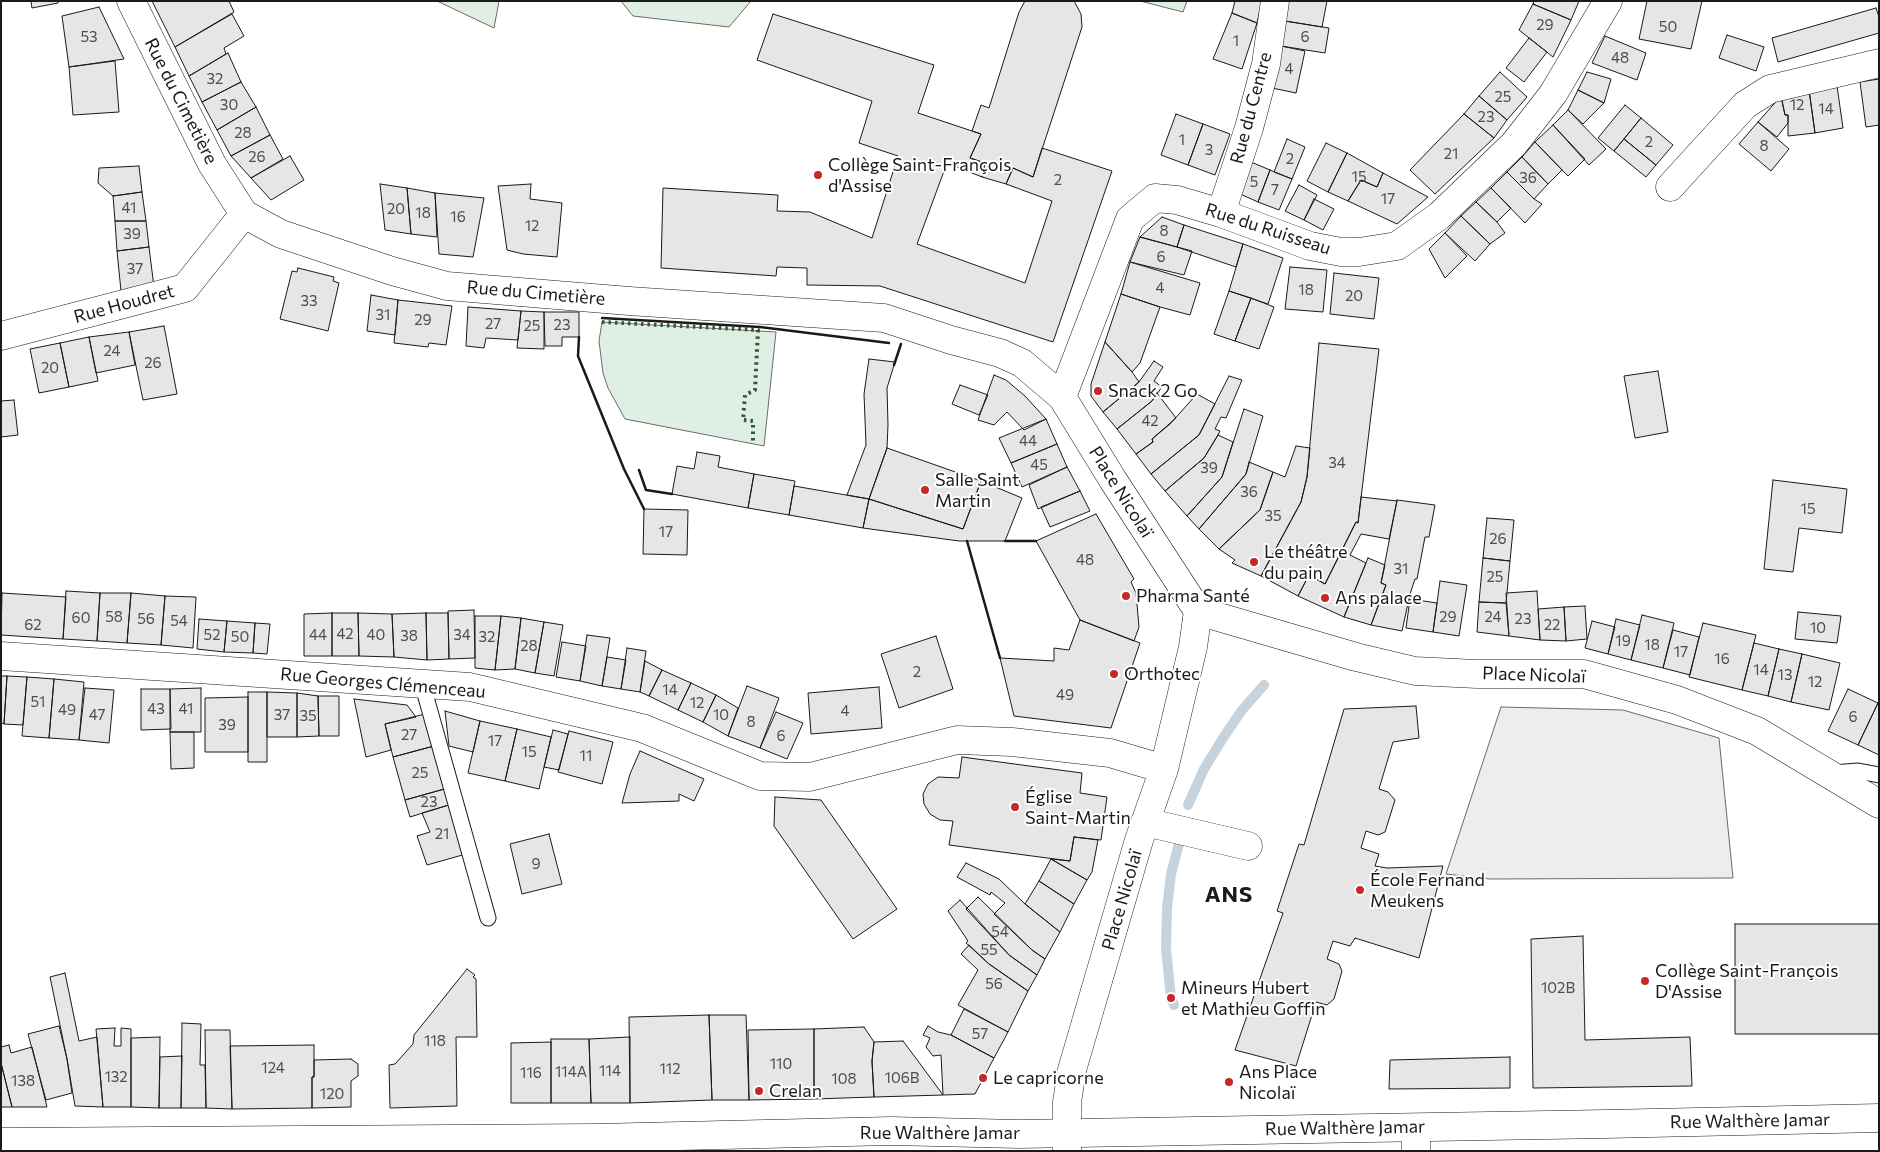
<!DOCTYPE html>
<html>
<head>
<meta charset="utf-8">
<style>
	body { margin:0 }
	#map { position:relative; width:1880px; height:1152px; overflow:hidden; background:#fff; font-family:Commissioner,sans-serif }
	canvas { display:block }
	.frame { position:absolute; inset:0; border:2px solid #1a1a1a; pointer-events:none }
</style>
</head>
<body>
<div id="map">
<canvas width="1880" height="1152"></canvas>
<div class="frame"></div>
</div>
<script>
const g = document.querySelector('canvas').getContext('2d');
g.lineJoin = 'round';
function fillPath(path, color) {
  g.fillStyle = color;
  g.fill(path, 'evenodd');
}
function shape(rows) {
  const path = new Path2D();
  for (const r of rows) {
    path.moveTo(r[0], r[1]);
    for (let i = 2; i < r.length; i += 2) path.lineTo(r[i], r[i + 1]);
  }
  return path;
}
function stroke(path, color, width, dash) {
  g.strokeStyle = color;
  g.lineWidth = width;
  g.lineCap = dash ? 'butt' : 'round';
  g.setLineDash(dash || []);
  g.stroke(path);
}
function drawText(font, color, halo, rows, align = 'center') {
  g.font = font + ' Commissioner,sans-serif';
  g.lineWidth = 4;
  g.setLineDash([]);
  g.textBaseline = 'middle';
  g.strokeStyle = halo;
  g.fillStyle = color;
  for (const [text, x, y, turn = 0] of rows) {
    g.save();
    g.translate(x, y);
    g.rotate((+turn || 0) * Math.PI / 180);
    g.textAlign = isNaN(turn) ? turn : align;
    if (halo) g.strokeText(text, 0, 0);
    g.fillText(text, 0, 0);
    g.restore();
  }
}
const green = shape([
	[437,1,499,1,494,28,437,1],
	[621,1,751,1,729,27,633,16,621,1],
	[1140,1,1187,1,1183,12,1140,1],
	[602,322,776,332,764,446,625,419,608,388,603,373,599,341,602,322]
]);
fillPath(green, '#e0efe3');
stroke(green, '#6a6a6a', 1);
const parking = shape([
	[1501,707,1623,710,1719,738,1733,878,1490,879,1446,874,1501,707]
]);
fillPath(parking, '#ededed');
stroke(parking, '#6a6a6a', 1);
stroke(shape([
	[1188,805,1204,769,1223,738,1242,710,1264,685],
	[1174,1005,1171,998,1166,949,1167,908,1171,874,1180,840]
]), '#c6d2dc', 10);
const building = shape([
	[31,1,58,1,58,3,32,8,31,1],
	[152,1,229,1,234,12,175,47,152,1],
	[1025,1,1074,1,1081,14,1082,27,1033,177,1013,168,1006,184,982,177,985,163,970,158,981,134,972,131,981,105,989,108,1019,12,1025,1],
	[1235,1,1262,1,1257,23,1232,13,1235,1],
	[1288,1,1327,1,1322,27,1285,21,1288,1],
	[1534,1,1579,1,1571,20,1533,4,1534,1],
	[1647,1,1702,1,1691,49,1639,39,1647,1],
	[1533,4,1571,20,1553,57,1519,30,1533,4],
	[99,7,124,59,69,67,62,16,99,7],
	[1876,8,1879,17,1879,33,1778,62,1772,38,1876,8],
	[1232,13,1257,23,1242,69,1213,59,1232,13],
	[232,14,244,36,224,48,226,54,189,76,175,47,232,14],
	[773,14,934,65,918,113,981,134,970,158,985,163,982,177,947,163,917,244,1025,283,1052,201,1006,184,1013,168,1033,177,1042,148,1112,171,1053,342,880,286,807,285,807,268,777,267,776,276,661,268,663,188,778,195,777,211,810,212,872,238,898,156,859,143,872,101,757,60,773,14],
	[1285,21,1329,28,1325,53,1281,46,1285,21],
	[1727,35,1764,47,1756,71,1719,58,1727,35],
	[1605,36,1646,53,1637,80,1592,63,1605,36],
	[1529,38,1547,52,1524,82,1506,68,1529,38],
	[1281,46,1305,51,1296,93,1272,88,1281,46],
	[228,53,241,82,202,102,189,76,228,53],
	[115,61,119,112,73,115,69,67,115,61],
	[1500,72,1527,97,1507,120,1479,96,1500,72],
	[1587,72,1611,79,1604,103,1578,90,1587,72],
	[1879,79,1879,125,1866,127,1860,82,1879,79],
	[241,82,256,107,217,130,202,102,241,82],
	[1837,86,1843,128,1815,133,1809,90,1837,86],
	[1578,90,1604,103,1583,124,1568,110,1578,90],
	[1809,90,1815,133,1788,136,1788,115,1785,115,1781,96,1809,90],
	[1479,96,1507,120,1494,138,1464,114,1479,96],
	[1781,96,1785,115,1788,115,1788,123,1777,137,1758,122,1781,96],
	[1625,105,1641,118,1614,151,1598,138,1625,105],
	[256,107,270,135,231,156,217,130,256,107],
	[1568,110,1606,149,1589,165,1553,125,1568,110],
	[1176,114,1203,124,1188,165,1161,155,1176,114],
	[1464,114,1494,138,1435,194,1410,170,1464,114],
	[1641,118,1673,145,1656,165,1624,139,1641,118],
	[1758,122,1789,149,1771,171,1739,144,1758,122],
	[1203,124,1230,134,1215,175,1188,165,1203,124],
	[1553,125,1585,159,1568,176,1535,142,1553,125],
	[270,135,283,159,251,178,231,156,270,135],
	[1287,139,1305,147,1292,179,1274,172,1287,139],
	[1624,139,1656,165,1646,177,1614,151,1624,139],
	[1535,142,1562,170,1548,184,1522,157,1535,142],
	[1326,143,1347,153,1328,192,1307,181,1326,143],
	[1347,153,1383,173,1377,187,1361,180,1348,201,1328,192,1347,153],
	[290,156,304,180,271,200,251,178,290,156],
	[1522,157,1548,184,1534,199,1507,172,1522,157],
	[1251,162,1270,170,1258,202,1238,193,1251,162],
	[139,166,142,192,113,196,98,183,99,168,139,166],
	[1270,170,1292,179,1279,210,1258,202,1270,170],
	[1507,172,1534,199,1542,204,1525,223,1491,188,1507,172],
	[1383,173,1428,197,1397,224,1348,201,1361,180,1377,187,1383,173],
	[380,184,407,188,411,234,385,230,380,184],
	[531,184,530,199,562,203,557,257,523,254,507,250,498,186,531,184],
	[1299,185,1317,195,1304,220,1285,211,1299,185],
	[407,188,435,193,437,237,411,234,407,188],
	[1491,188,1511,208,1497,222,1476,202,1491,188],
	[142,192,146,221,115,221,113,196,142,192],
	[435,193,484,198,473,257,439,254,435,193],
	[1314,199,1334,209,1323,230,1304,220,1314,199],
	[1476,202,1497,222,1505,233,1490,244,1461,216,1476,202],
	[1461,216,1490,244,1475,261,1445,233,1461,216],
	[1162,217,1184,225,1177,247,1140,237,1162,217],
	[115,221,146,221,149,247,117,251,115,221],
	[1184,225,1243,244,1236,267,1177,247,1184,225],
	[1445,233,1467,256,1445,278,1429,249,1445,233],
	[1140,237,1192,251,1184,275,1130,262,1140,237],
	[1243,244,1283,258,1268,304,1229,291,1243,244],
	[149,247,154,287,121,291,117,251,149,247],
	[1130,262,1200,283,1190,315,1160,307,1121,294,1130,262],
	[1290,267,1327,270,1323,312,1285,309,1290,267],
	[298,268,334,277,333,281,339,283,328,331,280,319,292,271,297,272,298,268],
	[1334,273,1379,278,1374,319,1330,314,1334,273],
	[1229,291,1251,298,1235,341,1214,334,1229,291],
	[1121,294,1160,307,1140,363,1132,372,1105,342,1121,294],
	[371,295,398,300,395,335,367,331,371,295],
	[1251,298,1274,307,1259,349,1235,341,1251,298],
	[398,300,452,306,446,345,429,343,428,347,394,343,398,300],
	[468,307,521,311,518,340,486,338,484,348,466,346,468,307],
	[521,311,544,312,544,349,517,348,521,311],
	[544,312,579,312,579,337,562,337,562,346,545,346,544,312],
	[164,326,177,394,143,400,129,332,164,326],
	[129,332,135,365,96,373,89,337,129,332],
	[89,337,98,381,69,387,60,343,89,337],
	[1105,342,1132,372,1139,382,1103,412,1091,396,1091,384,1105,342],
	[60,343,69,387,39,393,30,349,60,343],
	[1319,343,1379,349,1358,523,1356,522,1325,584,1309,575,1298,596,1261,576,1301,502,1307,477,1319,343],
	[869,359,895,362,887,388,888,425,887,448,869,499,847,495,866,445,864,394,869,359],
	[1154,361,1163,367,1154,381,1162,387,1152,401,1117,429,1103,412,1139,382,1154,361],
	[1658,371,1668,432,1635,438,1624,376,1658,371],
	[994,375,1006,380,1025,396,1046,419,1024,430,1007,412,994,425,978,420,994,375],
	[1229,376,1242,380,1226,418,1221,417,1215,429,1220,431,1218,435,1204,458,1165,491,1151,474,1199,435,1229,376],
	[960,385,988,395,979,415,952,404,960,385],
	[1157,393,1176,418,1152,439,1153,442,1136,454,1117,429,1152,401,1157,393],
	[1197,394,1215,404,1199,435,1151,474,1136,454,1153,442,1152,439,1170,424,1197,394],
	[14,400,18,435,1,437,1,401,14,400],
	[1244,409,1263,416,1246,474,1199,529,1187,516,1222,477,1244,409],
	[1046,419,1057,444,1011,463,999,438,1046,419],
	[1218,435,1233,442,1222,477,1187,516,1165,491,1204,458,1218,435],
	[1057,444,1067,467,1022,487,1011,463,1057,444],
	[1296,446,1310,448,1307,477,1301,502,1261,576,1232,563,1235,560,1219,549,1260,510,1273,472,1285,477,1296,446],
	[887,448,981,481,963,529,869,499,887,448],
	[697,452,720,456,718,467,754,474,748,508,672,494,677,466,694,469,697,452],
	[1249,462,1273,472,1260,510,1219,549,1199,529,1246,474,1249,462],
	[1067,467,1080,491,1038,509,1029,485,1067,467],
	[754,474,795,481,789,515,748,508,754,474],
	[1773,480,1847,489,1842,533,1799,528,1793,572,1764,569,1773,480],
	[981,481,1022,498,1005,541,959,541,863,528,869,499,963,529,981,481],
	[794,486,869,499,863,528,789,515,794,486],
	[1080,491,1090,511,1050,527,1041,507,1080,491],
	[1361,497,1397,501,1389,539,1361,534,1350,555,1366,563,1344,617,1298,596,1309,575,1325,584,1356,522,1358,523,1361,497],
	[1397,500,1435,505,1429,537,1425,537,1417,579,1415,579,1410,594,1402,631,1371,625,1386,585,1381,583,1397,500],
	[644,509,688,510,687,555,643,554,644,509],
	[1096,514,1134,579,1131,582,1136,593,1139,627,1134,641,1080,620,1036,541,1096,514],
	[1487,518,1514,520,1510,561,1483,558,1487,518],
	[1368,558,1385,565,1381,583,1386,585,1371,625,1344,617,1368,558],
	[1483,558,1510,561,1506,603,1479,602,1483,558],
	[1440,581,1467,585,1459,636,1433,632,1440,581],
	[66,591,100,593,97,641,63,639,66,591],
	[1537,591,1540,640,1509,636,1506,593,1537,591],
	[2,593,66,597,63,639,1,635,2,593],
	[100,593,131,593,127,643,97,641,100,593],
	[131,593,165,596,161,645,127,643,131,593],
	[165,596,196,597,193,648,161,645,165,596],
	[1410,599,1437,603,1433,632,1406,628,1410,599],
	[1479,602,1506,603,1509,636,1477,632,1479,602],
	[1585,606,1587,639,1566,641,1564,607,1585,606],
	[1564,607,1566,641,1540,640,1538,609,1564,607],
	[474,610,475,658,449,659,448,611,474,610],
	[1798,612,1841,616,1837,643,1795,639,1798,612],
	[332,613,332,656,304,656,304,614,332,613],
	[332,613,358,613,359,656,332,656,332,613],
	[358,613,392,614,394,657,359,656,358,613],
	[426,613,427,660,394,657,392,614,426,613],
	[426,613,448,613,449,659,427,660,426,613],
	[1642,615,1674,623,1663,668,1631,660,1642,615],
	[475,616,501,616,495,670,475,668,475,616],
	[501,616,521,618,515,669,495,670,501,616],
	[521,618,544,622,535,673,515,669,521,618],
	[199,619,227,621,224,652,197,649,199,619],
	[1616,619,1640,625,1631,660,1608,654,1616,619],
	[1080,620,1140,643,1111,728,1014,716,1000,658,1054,661,1054,648,1069,650,1080,620],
	[227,621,255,623,253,653,224,652,227,621],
	[1592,621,1615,627,1608,654,1585,648,1592,621],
	[544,622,563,625,554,676,535,673,544,622],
	[255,623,270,624,267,654,253,653,255,623],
	[1703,623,1756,635,1742,690,1689,677,1703,623],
	[1673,630,1699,637,1690,675,1663,668,1673,630],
	[587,635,610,638,602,686,580,681,587,635],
	[936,636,953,689,899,708,881,654,936,636],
	[562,642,586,646,580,681,556,677,562,642],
	[1754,643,1779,649,1768,696,1742,690,1754,643],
	[627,648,646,651,640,692,621,689,627,648],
	[1779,649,1802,654,1791,702,1768,696,1779,649],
	[1802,654,1840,663,1829,710,1791,702,1802,654],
	[607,657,626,660,621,689,602,686,607,657],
	[645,661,662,670,649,696,640,692,645,661],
	[662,670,691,683,678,710,649,696,662,670],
	[1,676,7,676,4,724,1,723,1,676],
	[7,676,27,677,23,725,4,724,7,676],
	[27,677,54,679,49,738,22,736,27,677],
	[54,679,84,682,79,740,49,738,54,679],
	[691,683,716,695,703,722,678,710,691,683],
	[747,686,779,698,760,748,728,736,747,686],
	[879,687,882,728,811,734,808,693,879,687],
	[85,688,114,690,109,743,79,740,85,688],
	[201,688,201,732,170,732,170,689,201,688],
	[141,689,170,689,171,729,141,730,141,689],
	[1848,689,1878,703,1858,745,1828,731,1848,689],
	[248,692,267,692,267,762,248,762,248,692],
	[267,692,297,693,297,737,267,737,267,692],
	[297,693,318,696,319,736,297,737,297,693],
	[716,695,738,708,728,736,703,722,716,695],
	[318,696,339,696,339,736,319,736,318,696],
	[248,697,248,752,205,752,205,698,248,697],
	[354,699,407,705,416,717,385,724,391,750,366,757,354,699],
	[1878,703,1879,703,1879,755,1858,745,1878,703],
	[1416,706,1419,738,1393,742,1379,789,1388,792,1395,800,1385,832,1378,835,1366,831,1361,848,1379,854,1375,866,1387,868,1443,866,1419,958,1355,938,1350,946,1333,941,1327,959,1339,964,1342,971,1334,999,1327,1005,1316,1002,1296,1066,1235,1050,1283,913,1277,911,1299,844,1304,845,1344,709,1416,706],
	[445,711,480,721,473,752,449,746,445,711],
	[776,712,803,723,787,759,760,748,776,712],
	[425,714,434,746,393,757,385,724,425,714],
	[480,721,517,729,505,781,468,773,480,721],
	[517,729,551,737,539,789,505,781,517,729],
	[553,730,568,734,559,770,544,767,553,730],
	[569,731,613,742,602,784,558,772,569,731],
	[170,732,194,732,194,768,171,769,170,732],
	[434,746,448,788,405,800,393,757,434,746],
	[640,751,704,779,694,801,679,794,679,801,622,803,630,774,640,751],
	[962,757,1082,773,1080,793,1107,797,1101,840,1074,837,1070,861,949,845,953,821,940,820,930,814,924,804,923,794,928,784,938,777,959,778,962,757],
	[448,788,452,804,410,817,405,800,448,788],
	[775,797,821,800,897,909,853,939,774,826,775,797],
	[452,804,466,854,427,865,417,836,430,832,422,813,452,804],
	[549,834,562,884,522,894,510,844,549,834],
	[1074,837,1098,840,1092,872,1087,880,1051,859,1070,861,1074,837],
	[1051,859,1087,880,1074,904,1039,881,1051,859],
	[966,863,999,879,1025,904,1060,932,1045,959,1032,950,994,914,1005,903,991,892,990,895,957,877,966,863],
	[1039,881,1074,904,1060,932,1025,904,1039,881],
	[978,897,1032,950,1045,959,1037,975,1009,955,966,909,978,897],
	[960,900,1009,955,1037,975,1028,991,989,964,966,943,968,941,948,911,960,900],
	[1735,924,1879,924,1879,1034,1735,1034,1735,924],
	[1583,936,1585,1040,1690,1037,1692,1086,1533,1088,1531,939,1583,936],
	[969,945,989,964,1028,991,1008,1032,958,1005,978,970,961,954,969,945],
	[467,969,475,975,473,977,476,979,477,1037,456,1037,457,1106,390,1108,389,1065,395,1064,413,1044,414,1035,467,969],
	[65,973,79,1041,97,1037,103,1107,75,1106,67,1059,50,977,65,973],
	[964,1009,1008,1032,994,1058,951,1035,964,1009],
	[709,1015,712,1100,630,1103,629,1017,709,1015],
	[709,1015,746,1015,749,1100,712,1100,709,1015],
	[182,1023,201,1024,200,1065,205,1065,206,1108,181,1108,182,1023],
	[59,1026,67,1059,72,1093,46,1100,28,1034,59,1026],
	[928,1026,938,1032,951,1035,994,1058,975,1094,943,1095,941,1055,933,1056,926,1047,930,1038,923,1035,928,1026],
	[864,1027,874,1042,872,1061,874,1097,814,1099,814,1029,864,1027],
	[115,1028,114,1046,121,1046,121,1028,131,1029,131,1107,103,1107,96,1029,115,1028],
	[814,1029,814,1099,749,1100,748,1030,814,1029],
	[205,1030,230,1030,232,1109,206,1108,205,1030],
	[160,1037,159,1108,131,1107,131,1038,160,1037],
	[630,1037,630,1103,591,1103,589,1039,630,1037],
	[551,1039,589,1039,591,1103,551,1103,551,1039],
	[903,1041,918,1061,943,1095,874,1097,872,1061,874,1042,903,1041],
	[551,1042,551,1103,511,1103,511,1043,551,1042],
	[9,1045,11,1053,32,1047,47,1107,12,1107,1,1063,1,1047,9,1045],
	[314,1045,314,1077,312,1077,312,1108,232,1109,230,1046,314,1045],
	[182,1056,181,1108,159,1108,160,1057,182,1056],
	[1510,1057,1510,1088,1389,1089,1390,1060,1510,1057],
	[351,1059,358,1064,358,1076,351,1081,351,1107,312,1108,312,1077,314,1077,314,1060,351,1059],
	[1,1063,12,1107,1,1107,1,1063]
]);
fillPath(building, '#e6e6e6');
stroke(building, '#1a1a1a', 1);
const service = shape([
	[422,683,488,918],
	[1833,773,1858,771,1879,775]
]);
const minor = shape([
	[131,1,212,164,244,214,281,234,392,271,447,286,629,301,884,318,951,340,1000,353,1022,363,1062,397,1113,480,1198,611,1356,657,1415,671,1477,674,1584,674,1677,700,1757,731,1879,804],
	[1670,187,1745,105,1770,89,1879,63],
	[1221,213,1249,128,1266,64,1275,1],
	[1,336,185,288,244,214],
	[1062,397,1130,219,1155,198,1177,200,1221,213,1310,246,1341,252,1359,252,1397,246,1439,216,1514,144,1553,94,1608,1],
	[1,656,470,687,642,728,760,776,810,777,957,740,1012,742,1110,753,1164,769],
	[1145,822,1248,846],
	[1067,1151,1067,1102,1072,1070,1139,840,1164,769,1193,647,1198,611],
	[1416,1151,1416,1128]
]);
const primary = shape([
	[1,1142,596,1138,891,1131,1019,1134,1606,1124,1879,1118]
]);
stroke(service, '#1a1a1a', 17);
stroke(minor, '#1a1a1a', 29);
stroke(primary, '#1a1a1a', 29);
stroke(service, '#fff', 15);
stroke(minor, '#fff', 28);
stroke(primary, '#fff', 28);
stroke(shape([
	[602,322,758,330,755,390,745,395,743,420,753,421,753,443]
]), '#2b5a34', 4, [2.5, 4]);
stroke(shape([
	[602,318,760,327,889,343],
	[579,337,578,356,624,469,644,509],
	[894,365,901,344],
	[639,470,646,490,672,494],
	[967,541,1000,658],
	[1005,541,1036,541]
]), '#1a1a1a', 2.5);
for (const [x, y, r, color] of [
	[818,175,5,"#c62828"],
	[1098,391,5,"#c62828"],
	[925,490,5,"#c62828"],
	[1254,562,5,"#c62828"],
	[1126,596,5,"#c62828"],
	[1325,598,5,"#c62828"],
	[1114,674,5,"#c62828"],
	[1015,807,5,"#c62828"],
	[1360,890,5,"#c62828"],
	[1645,981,5,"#c62828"],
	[1171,998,5,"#c62828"],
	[983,1078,5,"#c62828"],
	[1229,1082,5,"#c62828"],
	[759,1091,5,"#c62828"]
]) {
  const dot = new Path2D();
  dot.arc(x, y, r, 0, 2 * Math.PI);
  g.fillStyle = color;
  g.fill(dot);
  stroke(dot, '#fff', 2);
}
drawText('15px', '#4d4d4d', null, [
	["29",1545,25],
	["50",1668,27],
	["53",89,37],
	["6",1305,37],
	["1",1236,41],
	["48",1620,58],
	["4",1289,69],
	["32",215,79],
	["25",1503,97],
	["30",229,105],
	["12",1797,105],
	["14",1826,109],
	["23",1486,117],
	["28",243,133],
	["1",1182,140],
	["2",1649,142],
	["8",1764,146],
	["3",1209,150],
	["21",1451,154],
	["26",257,157],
	["2",1290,159],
	["15",1359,177],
	["36",1528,178],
	["2",1058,180],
	["5",1254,182],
	["7",1275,190],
	["17",1388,199],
	["41",129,208],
	["20",396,209],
	["18",423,213],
	["16",458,217],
	["12",532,226],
	["8",1164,231],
	["39",132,234],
	["6",1161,257],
	["37",135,269],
	["4",1160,288],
	["18",1306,290],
	["20",1354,296],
	["33",309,301],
	["31",383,315],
	["29",423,320],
	["27",493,324],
	["23",562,325],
	["25",532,326],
	["24",112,351],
	["26",153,363],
	["20",50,368],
	["42",1150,421],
	["44",1028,441],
	["34",1337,463],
	["45",1039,465],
	["39",1209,468],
	["36",1249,492],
	["15",1808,509],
	["35",1273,516],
	["17",666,532],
	["26",1498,539],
	["48",1085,560],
	["31",1401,569],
	["25",1495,577],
	["58",114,617],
	["29",1448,617],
	["24",1493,617],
	["60",81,618],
	["56",146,619],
	["23",1523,619],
	["54",179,621],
	["62",33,625],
	["22",1552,625],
	["10",1818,628],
	["42",345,634],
	["52",212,635],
	["44",318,635],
	["40",376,635],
	["34",462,635],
	["38",409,636],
	["50",240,637],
	["32",487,637],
	["19",1623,641],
	["18",1652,645],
	["28",529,646],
	["17",1681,652],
	["16",1722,659],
	["14",1761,670],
	["2",917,672],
	["13",1785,675],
	["12",1815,682],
	["14",670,690],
	["49",1065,695],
	["51",38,702],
	["12",697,703],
	["43",156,709],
	["41",186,709],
	["49",67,710],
	["4",845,711],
	["47",97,715],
	["37",282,715],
	["10",721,715],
	["35",308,716],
	["6",1853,717],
	["8",751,722],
	["39",227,725],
	["27",409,735],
	["6",781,736],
	["17",495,741],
	["15",529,752],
	["11",586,756],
	["25",420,773],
	["23",429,802],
	["21",442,834],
	["9",536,864],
	["54",1000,932],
	["55",989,950],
	["56",994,984],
	["102B",1558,988],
	["57",980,1034],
	["118",435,1041],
	["110",781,1064],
	["124",273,1068],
	["112",670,1069],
	["114",610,1071],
	["114A",571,1072],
	["116",531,1073],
	["132",116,1077],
	["106B",902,1078],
	["108",844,1079],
	["138",23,1081],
	["120",332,1094]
]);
drawText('18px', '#1a1a1a', '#fff', [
	["Rue du Cimetière",181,101,63],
	["Rue du Centre",1251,108,-75],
	["Rue du Ruisseau",1268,229,18],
	["Rue du Cimetière",536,293,5],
	["Rue Houdret",124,304,-15],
	["Place Nicolaï",1121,492,58],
	["Place Nicolaï",1534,675,2],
	["Rue Georges Clémenceau",383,683,5],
	["Place Nicolaï",1122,900,-74],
	["Rue Walthère Jamar",1750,1121,-1],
	["Rue Walthère Jamar",1345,1128,-1],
	["Rue Walthère Jamar",940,1133]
]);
drawText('18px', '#1a1a1a', '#fff', [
	["Collège Saint-François",828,165],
	["d'Assise",828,186],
	["Snack 2 Go",1108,391],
	["Salle Saint",935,480],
	["Martin",935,501],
	["Le théâtre",1264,552],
	["du pain",1264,573],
	["Pharma Santé",1136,596],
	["Ans palace",1335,598],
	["Orthotec",1124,674],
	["Église",1025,797],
	["Saint-Martin",1025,818],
	["École Fernand",1370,880],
	["Meukens",1370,901],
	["Collège Saint-François",1655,971],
	["D'Assise",1655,992],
	["Mineurs Hubert",1181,988],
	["et Mathieu Goffin",1181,1009],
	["Ans Place",1239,1072],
	["Nicolaï",1239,1093],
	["Le capricorne",993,1078],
	["Crelan",769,1091]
], 'left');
g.letterSpacing = '1px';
drawText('bold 22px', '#1a1a1a', '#fff', [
	["ANS",1229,895]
]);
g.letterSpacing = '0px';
</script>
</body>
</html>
